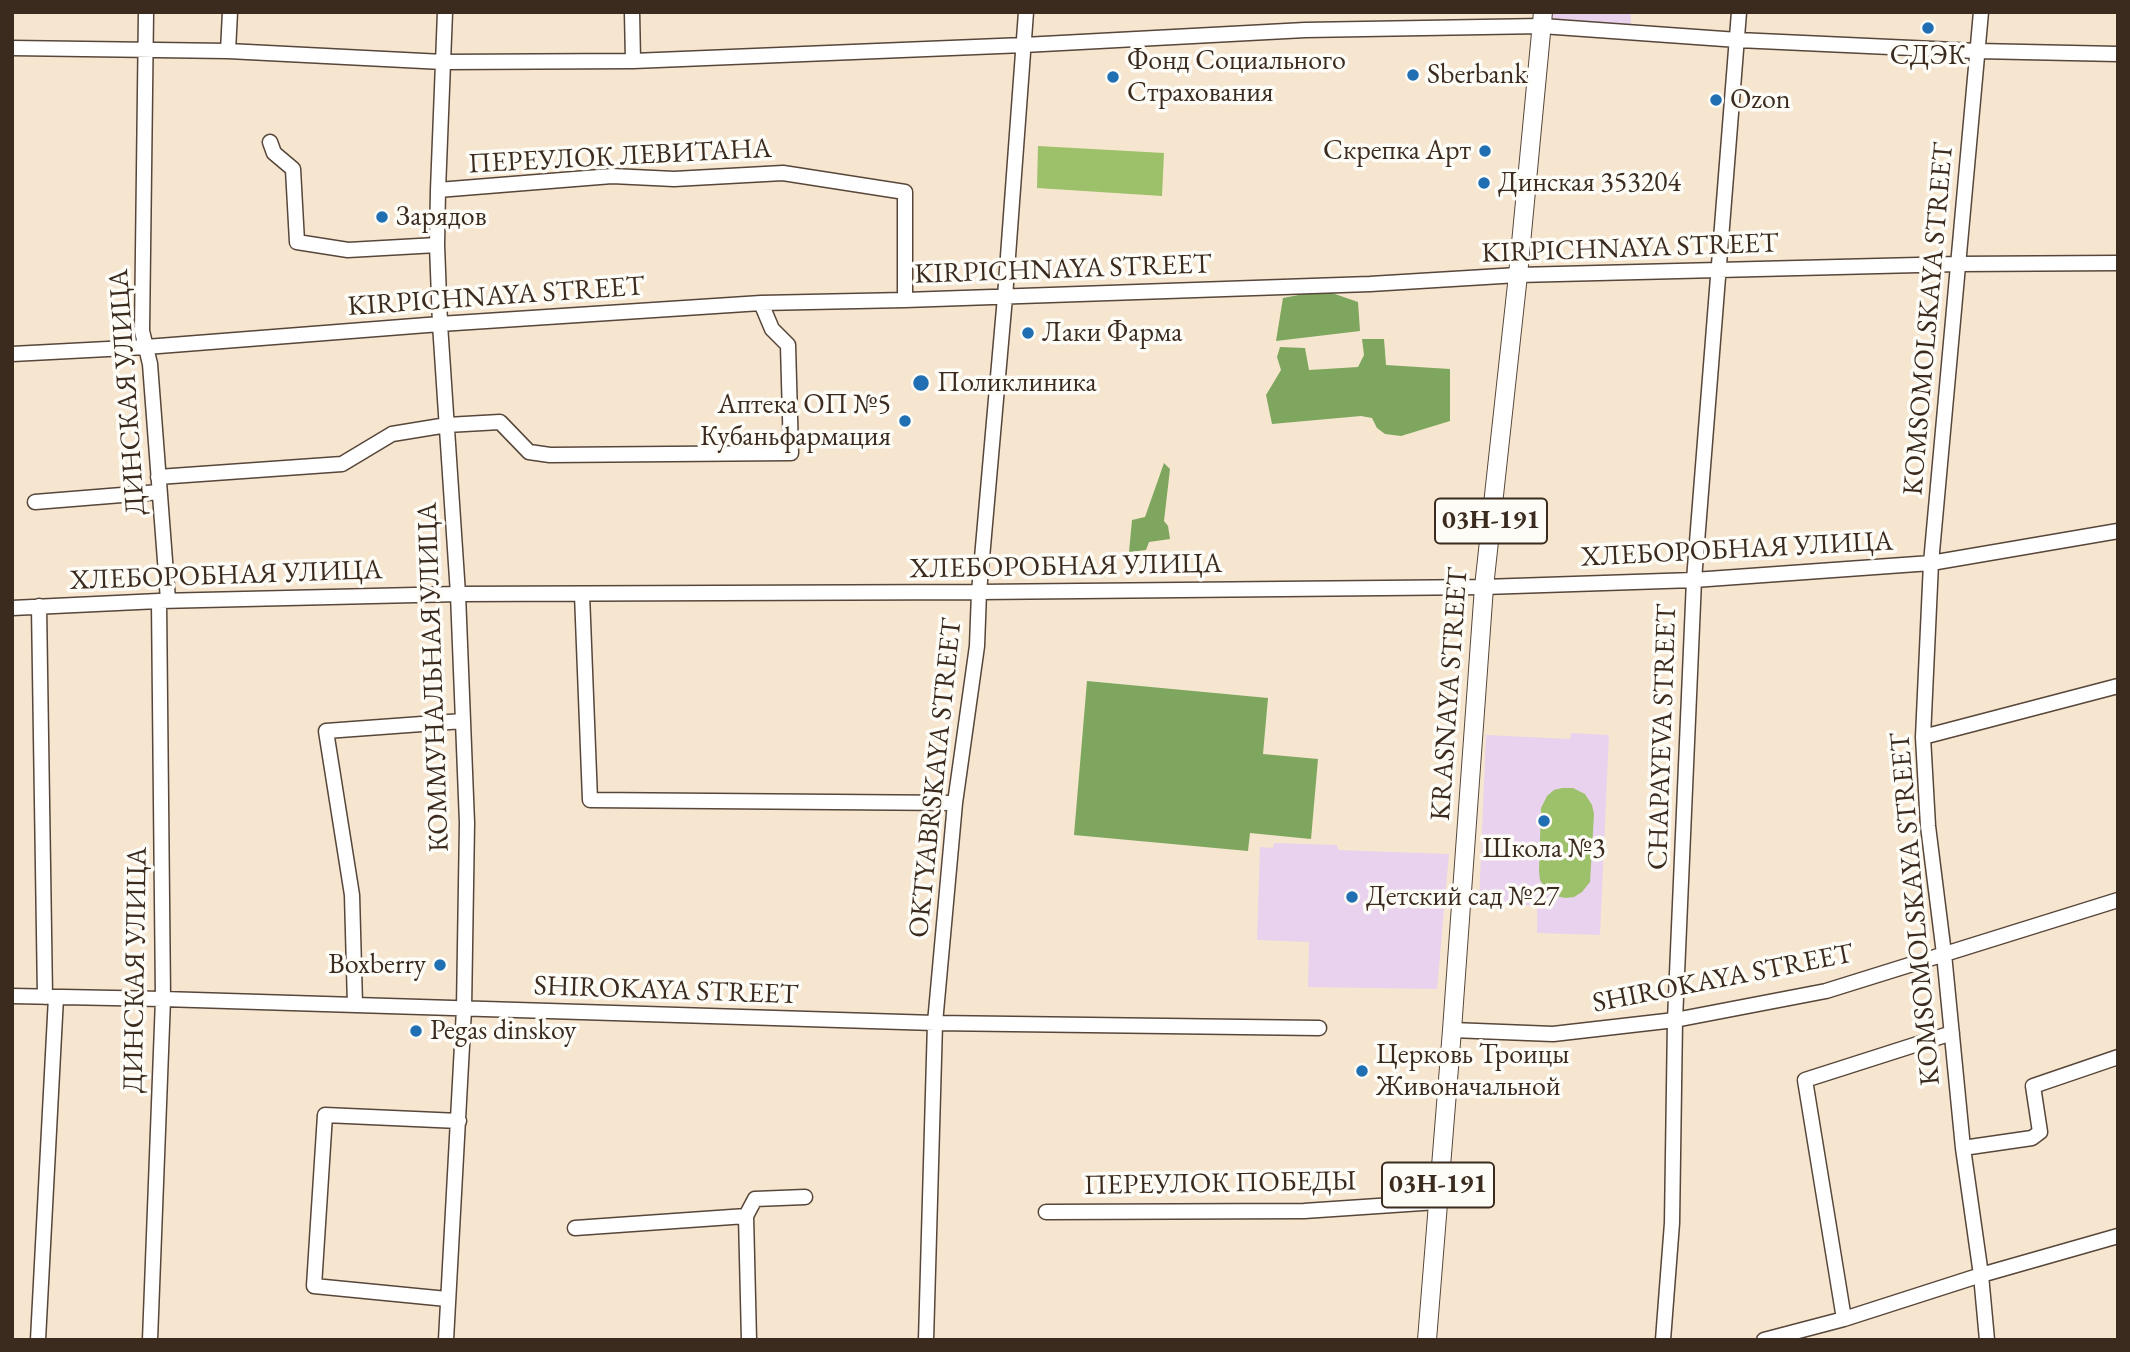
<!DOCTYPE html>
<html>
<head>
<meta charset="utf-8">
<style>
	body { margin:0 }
	#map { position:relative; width:2130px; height:1352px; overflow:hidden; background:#f6e6cf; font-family:"EB Garamond",serif }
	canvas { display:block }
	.frame { position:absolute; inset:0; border:14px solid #3b2a1e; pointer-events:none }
</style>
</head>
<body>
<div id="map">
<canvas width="2130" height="1352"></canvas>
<div class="frame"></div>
</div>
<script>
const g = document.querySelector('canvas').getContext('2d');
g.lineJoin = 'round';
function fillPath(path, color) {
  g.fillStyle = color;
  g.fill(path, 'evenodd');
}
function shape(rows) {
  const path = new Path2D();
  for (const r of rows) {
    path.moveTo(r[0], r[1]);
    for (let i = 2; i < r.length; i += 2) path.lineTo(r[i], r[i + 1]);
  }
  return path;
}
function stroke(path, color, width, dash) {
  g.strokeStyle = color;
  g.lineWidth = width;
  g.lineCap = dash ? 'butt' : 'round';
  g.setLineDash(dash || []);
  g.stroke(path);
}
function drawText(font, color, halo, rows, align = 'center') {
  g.font = font + ' "EB Garamond",serif';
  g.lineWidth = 7;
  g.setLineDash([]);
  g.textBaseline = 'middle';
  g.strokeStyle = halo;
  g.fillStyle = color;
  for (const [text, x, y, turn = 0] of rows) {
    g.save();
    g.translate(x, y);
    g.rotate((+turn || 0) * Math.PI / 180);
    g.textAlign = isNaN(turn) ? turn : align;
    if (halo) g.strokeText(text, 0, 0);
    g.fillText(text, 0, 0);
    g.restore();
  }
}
fillPath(shape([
	[1547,12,1631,12,1631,28,1546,23],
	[1571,733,1609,735,1600,935,1537,933,1537,906,1479,903,1486,735,1570,739],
	[1274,843,1337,845,1338,850,1449,854,1437,989,1308,987,1309,942,1257,940,1260,847,1273,848]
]), '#e8d2ee');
fillPath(shape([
	[1038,146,1164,153,1162,196,1037,188],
	[1562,788,1573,788,1585,794,1592,805,1594,814,1590,882,1582,892,1574,897,1566,898,1555,896,1547,891,1540,880,1539,871,1541,808,1547,796,1554,790]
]), '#9dc06a');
fillPath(shape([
	[1309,293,1332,293,1358,302,1360,331,1276,341,1283,298],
	[1362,339,1384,339,1386,365,1450,369,1450,421,1401,436,1385,434,1377,428,1372,418,1361,416,1272,424,1266,395,1281,370,1277,357,1280,347,1305,348,1309,370,1358,367,1364,355],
	[1164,463,1170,469,1164,521,1168,526,1170,539,1149,542,1146,550,1129,552,1132,520,1145,517],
	[1087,681,1268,698,1263,754,1318,759,1311,839,1250,833,1248,851,1074,835]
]), '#7ea65e');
const minor = shape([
	[146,12,142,331,150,364,168,600],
	[445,12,438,190,437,245,440,324,458,594,467,823,464,1009,446,1340],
	[632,12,633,61],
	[1981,12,1931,563,1923,737,1928,826,1944,954,1963,1148,1981,1275,1987,1340],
	[12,48,228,51,443,62,633,61,1024,45,1305,30,1542,26,1738,40,1977,51,2118,54],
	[228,51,230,12],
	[270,142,274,153,293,169,297,242,348,250,437,245],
	[438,190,612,176,674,179,783,173,905,192,905,300],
	[12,354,146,347,440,324,761,303,905,300,1370,284,1518,275,1958,264,2118,263],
	[158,477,342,464,392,434,447,425,500,422,529,452,550,455,791,453,788,345,772,329,761,303],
	[35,502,159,492],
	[582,594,590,800,955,803],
	[39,606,45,997],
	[12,608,159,601,458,594,979,592,1484,587,1694,580,1931,563,2118,531],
	[1923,737,2118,686],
	[12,996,163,999,935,1023,1319,1028],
	[355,1005,352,895,326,731,463,721],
	[1452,1030,1553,1034,1675,1020,1826,991,2118,900],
	[1963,1148,2032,1138,2040,1132,2033,1086,2118,1057],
	[1046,1212,1304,1211,1437,1202],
	[746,1216,755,1199,805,1197],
	[575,1228,746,1216,749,1340],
	[447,1299,314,1286,325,1115,459,1121],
	[1844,1319,1805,1080,1952,1033],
	[38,1340,56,997],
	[150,1340,163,999,159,601],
	[926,1340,935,1023,955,803,977,646,979,592,1005,297,1026,12],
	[1663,1340,1672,1223,1675,1020,1694,580,1739,12],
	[1764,1340,1844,1319,1981,1275,2118,1236]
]);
const major = shape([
	[1427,1340,1452,1030,1484,587,1518,275,1543,12]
]);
stroke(minor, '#574639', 17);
stroke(major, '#574639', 20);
stroke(minor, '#fff', 14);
stroke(major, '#fff', 18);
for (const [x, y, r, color] of [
	[1928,28,7,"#1f6fb2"],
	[1413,75,7,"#1f6fb2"],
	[1113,77,7,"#1f6fb2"],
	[1716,100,7,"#1f6fb2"],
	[1485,151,7,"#1f6fb2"],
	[1484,183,7,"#1f6fb2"],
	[382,217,7,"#1f6fb2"],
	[1028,333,7,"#1f6fb2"],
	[921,383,9,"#1f6fb2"],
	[905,421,7,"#1f6fb2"],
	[1544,821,7,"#1f6fb2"],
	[1352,897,7,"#1f6fb2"],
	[440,965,7,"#1f6fb2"],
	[416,1031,7,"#1f6fb2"],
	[1362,1071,7,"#1f6fb2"]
]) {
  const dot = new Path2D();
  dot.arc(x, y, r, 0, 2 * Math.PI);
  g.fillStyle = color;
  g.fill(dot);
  stroke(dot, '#fdfcf7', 2.5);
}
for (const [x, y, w] of [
	[1491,521,112],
	[1438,1185,112]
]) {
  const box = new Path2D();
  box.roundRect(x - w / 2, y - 22.5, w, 45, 5);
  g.fillStyle = '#fdfcf7';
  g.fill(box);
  stroke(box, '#3b2a1e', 2);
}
drawText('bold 26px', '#3b2a1e', null, [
	["03Н-191",1491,521],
	["03Н-191",1438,1185]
]);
drawText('28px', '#3b2a1e', '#fdfcf7', [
	["СДЭК",1928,56,"center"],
	["Фонд Социального",1127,61],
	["Страхования",1127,93],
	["Sberbank",1427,75],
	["Ozon",1730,100],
	["Скрепка Арт",1471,151,"right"],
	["Динская 353204",1498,183],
	["Зарядов",396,217],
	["Лаки Фарма",1042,333],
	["Поликлиника",937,383],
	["Аптека ОП №5",891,405,"right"],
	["Кубаньфармация",891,437,"right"],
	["Школа №3",1544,849,"center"],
	["Детский сад №27",1366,897],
	["Boxberry",426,965,"right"],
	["Pegas dinskoy",430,1031],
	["Церковь Троицы",1376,1055],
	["Живоначальной",1376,1087]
], 'left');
drawText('28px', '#3b2a1e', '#fdfcf7', [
	["ПЕРЕУЛОК ЛЕВИТАНА",620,157,-3],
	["KIRPICHNAYA STREET",1630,249,-2],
	["KIRPICHNAYA STREET",1063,270,-2],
	["KIRPICHNAYA STREET",496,297,-4],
	["KOMSOMOLSKAYA STREET",1929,319,-85],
	["ДИНСКАЯ УЛИЦА",128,392,-94],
	["ХЛЕБОРОБНАЯ УЛИЦА",1737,550,-3],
	["ХЛЕБОРОБНАЯ УЛИЦА",1066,567,-1],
	["ХЛЕБОРОБНАЯ УЛИЦА",226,576,-2],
	["КОММУНАЛЬНАЯ УЛИЦА",434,677,-92],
	["KRASNAYA STREET",1450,694,-86],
	["CHAPAYEVA STREET",1663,737,-88],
	["OKTYABRSKAYA STREET",936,778,-84],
	["KOMSOMOLSKAYA STREET",1916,909,-95],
	["ДИНСКАЯ УЛИЦА",136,970,-89],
	["SHIROKAYA STREET",1723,979,-11],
	["SHIROKAYA STREET",666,991,2],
	["ПЕРЕУЛОК ПОБЕДЫ",1220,1184,-1]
]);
</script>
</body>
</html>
